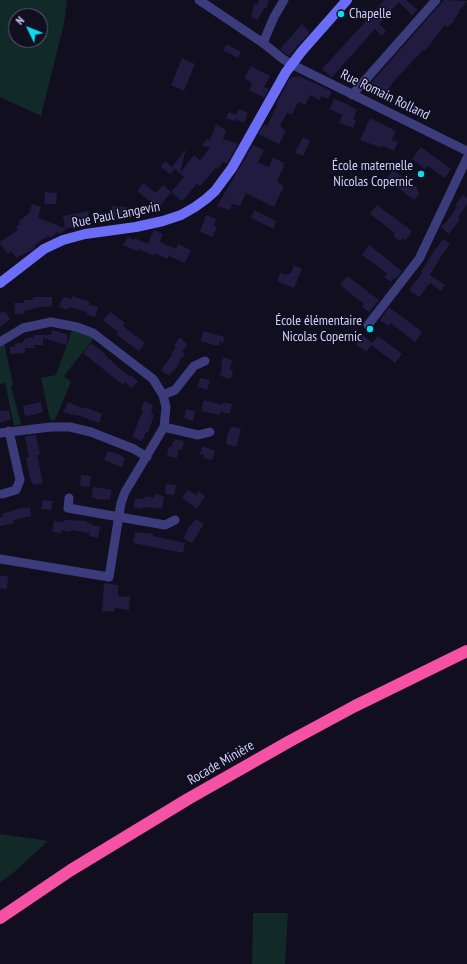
<!DOCTYPE html>
<html>
<head>
<meta charset="utf-8">
<style>
	body { margin:0 }
	#map { position:relative; width:467px; height:964px; overflow:hidden; background:#100e1f; font-family:"PT Sans Narrow",sans-serif }
	canvas { display:block }
	.north { position:absolute; left:8px; top:8px; width:40px; height:40px; box-sizing:border-box; background:#100e1f; border:1px solid #5e5b77; border-radius:50%; rotate:313deg; font-size:11px; font-weight:700; line-height:16px; text-align:center; color:#d2cffc }
	.north::after { content:''; display:block; margin:auto; width:14px; height:18px; background:#0ddcea; clip-path:polygon(50% 0,100% 100%,50% 72%,0 100%) }
</style>
</head>
<body>
<div id="map">
<canvas width="467" height="964"></canvas>
<div class="north">N</div>
</div>
<script>
const g = document.querySelector('canvas').getContext('2d');
g.lineJoin = 'round';
function fillPath(path, color) {
  g.fillStyle = color;
  g.fill(path, 'evenodd');
}
function shape(rows) {
  const path = new Path2D();
  for (const r of rows) {
    path.moveTo(r[0], r[1]);
    for (let i = 2; i < r.length; i += 2) path.lineTo(r[i], r[i + 1]);
  }
  return path;
}
function stroke(path, color, width, dash) {
  g.strokeStyle = color;
  g.lineWidth = width;
  g.lineCap = dash ? 'butt' : 'round';
  g.setLineDash(dash || []);
  g.stroke(path);
}
function drawText(font, color, halo, rows, align = 'center') {
  g.font = font + ' "PT Sans Narrow",sans-serif';
  g.lineWidth = 3;
  g.setLineDash([]);
  g.textBaseline = 'middle';
  g.strokeStyle = halo;
  g.fillStyle = color;
  for (const [text, x, y, turn = 0] of rows) {
    g.save();
    g.translate(x, y);
    g.rotate((+turn || 0) * Math.PI / 180);
    g.textAlign = isNaN(turn) ? turn : align;
    if (halo) g.strokeText(text, 0, 0);
    g.fillText(text, 0, 0);
    g.restore();
  }
}
fillPath(shape([
	[0,0,67,0,64,24,41,116,0,97],
	[16,16,40,16,40,40,16,40],
	[73,327,94,338,64,376,71,382,55,420,50,420,41,378,56,375],
	[4,343,13,384,11,386,21,424,14,426,5,383,0,384,0,345],
	[0,834,36,839,48,841,12,874,0,882],
	[253,913,288,913,285,964,252,964]
]), '#112927');
fillPath(shape([
	[259,0,269,0,266,8,264,8,258,20,251,17,254,4,257,5],
	[384,0,406,0,417,10,412,15,399,2,379,24,386,31,382,36,375,29,332,77,330,76,322,69,366,21,359,14,363,9,370,16],
	[444,0,467,1,459,11,460,12,454,19,455,20,447,28,445,25,425,51,424,49,394,81,386,93,381,97,378,94,377,96,367,87],
	[302,24,310,32,289,56,280,49],
	[227,44,241,52,238,58,223,50],
	[182,58,195,64,184,91,171,85],
	[251,66,270,76,264,87,269,89,264,98,249,90,252,83,244,78],
	[299,76,331,91,331,94,328,99,321,96,320,100,310,95,305,105,298,102,292,115,287,113,280,126,283,128,282,129,286,131,279,144,258,134,264,124,267,126,277,105,276,104,290,78],
	[334,99,347,104,357,110,353,119,356,120,353,128,339,123,342,115,330,109],
	[239,109,248,113,244,123,235,119,234,121,226,118,229,112,236,115],
	[370,118,396,131,392,140,398,142,394,151,383,146,382,148,360,140],
	[216,124,226,130,223,139,238,144,227,164,223,162,218,169,216,168,200,186,197,184,182,201,171,192,184,177,172,167,186,149,180,173,194,155,200,160,210,148,202,145,207,139,210,140],
	[303,137,310,141,303,156,295,153],
	[253,145,264,150,258,162,269,167,273,157,284,163,283,166,284,167,277,182,284,186,274,207,246,193,240,206,233,204,229,210,217,206],
	[421,147,451,169,445,178,428,166,425,169,412,159],
	[165,161,175,169,170,174,161,167],
	[393,170,418,188,416,190,420,193,414,200,386,179],
	[143,183,156,193,163,185,171,192,157,210,150,204,151,202,137,191],
	[45,192,57,193,56,204,44,204],
	[463,195,467,198,467,204,458,217,460,219,449,234,441,227,442,225,445,224,457,207,455,205],
	[32,204,41,207,38,218,65,228,63,216,89,211,86,225,67,228,60,234,58,232,50,238,48,236,45,239,44,238,34,246,35,247,32,250,16,258,11,251,8,254,0,244,0,242,18,230,16,227,20,224,18,222,29,213],
	[377,205,412,231,406,240,403,238,400,241,393,236,395,233,370,214],
	[112,206,127,207,127,217,112,217],
	[254,210,276,221,274,229,251,218],
	[206,215,216,219,214,226,217,227,213,237,200,232],
	[154,230,163,234,160,241,164,244,176,249,178,244,191,250,185,263,169,256,167,259,155,253,154,256,138,249,137,251,123,245,128,237,134,240,135,238,148,244],
	[443,239,450,244,440,258,430,275,445,285,441,291,430,283,419,297,409,290,422,273,421,272,432,254],
	[369,245,402,271,396,279,394,278,391,282,384,277,387,273,362,255],
	[294,265,302,269,294,288,277,281,280,273,285,275,291,273],
	[347,276,379,300,369,312,362,307,364,304,340,285],
	[72,296,90,302,89,305,98,307,95,317,86,314,87,312,69,307,68,310,59,307,63,297,72,299],
	[33,297,52,297,52,306,33,308,33,309,24,311,24,314,15,314,14,303,24,303,24,300,33,300],
	[389,307,422,332,415,342,391,323,388,326,380,320],
	[0,310,1,313,5,311,10,319,0,327],
	[110,312,125,323,123,326,145,343,139,351,116,334,118,332,103,320],
	[52,330,60,332,68,335,66,345,43,338,43,345,34,345,34,348,25,348,25,353,10,354,10,347,15,347,15,344,24,342,24,339,34,337,34,335,51,335],
	[203,331,224,337,223,343,219,342,219,345,214,345,201,341],
	[363,335,372,343,378,336,402,354,395,363,371,345,366,352,356,344],
	[180,337,187,344,182,352,185,354,179,361,180,362,177,365,178,366,169,376,161,370,172,355,171,354,176,347,174,345],
	[91,343,102,351,102,352,105,354,105,355,126,374,130,376,131,375,138,381,132,388,125,382,123,385,83,353],
	[223,357,232,360,230,369,233,370,231,379,220,376,222,367,221,366],
	[200,378,210,380,207,390,198,387],
	[204,400,222,405,223,402,232,404,230,414,220,412,220,415,201,411],
	[144,401,153,405,151,414,154,415,148,433,146,432,142,441,132,437,143,411,141,410],
	[41,402,43,412,34,415,25,416,23,406],
	[68,402,84,409,85,407,102,414,99,423,77,415,76,416,72,414,72,415,63,412],
	[186,409,195,411,193,421,184,418],
	[9,410,11,419,0,423,0,411],
	[231,426,241,429,236,447,226,444,227,440,226,439],
	[36,435,40,455,37,455,43,483,33,485,32,482,31,482,26,458,29,457,25,436],
	[175,439,184,441,182,450,179,449,177,458,167,456,169,447,171,447],
	[202,446,215,451,212,460,203,458,204,455,200,454],
	[108,451,121,455,121,456,125,458,122,467,104,460],
	[81,475,91,476,89,487,80,486],
	[166,484,176,485,174,495,165,494],
	[93,487,112,490,110,500,96,499,96,498,92,497],
	[188,490,196,495,198,491,205,496,197,509,182,498],
	[155,494,164,496,162,509,143,507,143,509,134,507,135,498,144,499,145,496,154,498],
	[43,500,53,501,51,510,41,509],
	[24,507,24,508,30,507,31,516,13,520,14,523,0,526,0,517,3,517,2,514],
	[196,519,204,524,192,543,183,538,188,530,187,529],
	[64,520,87,521,87,523,91,523,91,525,100,527,98,538,89,536,90,533,71,530,71,532,62,530,61,533,52,532,54,521,63,523],
	[135,532,153,534,153,536,185,543,183,553,133,543],
	[0,576,8,576,7,589,0,588],
	[104,583,118,585,118,596,130,597,129,610,115,608,114,612,102,611]
]), '#211b3f');
stroke(shape([
	[199,0,263,43,283,59,291,64,467,151],
	[263,43,274,17,284,0],
	[352,95,436,0],
	[368,325,419,259,467,158],
	[0,342,23,328,51,322,77,327,93,333,153,379,163,395,166,407,164,427,125,492,121,503,109,577,0,559],
	[163,395,175,390,194,366,205,361],
	[164,427,198,435,210,432],
	[0,433,51,427,70,427,91,432,134,449,147,457],
	[2,494,16,490,20,480,9,431],
	[69,498,68,508,165,525,175,520]
]), '#3c3c7c', 9);
stroke(shape([
	[0,283,44,249,63,240,85,234,136,227,163,221,181,215,195,207,206,199,215,191,232,168,286,72,302,51,347,0]
]), '#6c6df7', 10);
stroke(shape([
	[0,918,71,870,188,799,290,741,355,706,467,651]
]), '#f551a5', 12);
for (const [x, y, r, color] of [
	[341,14,4,"#0ddcea"],
	[421,174,4,"#0ddcea"],
	[370,329,4,"#0ddcea"]
]) {
  const dot = new Path2D();
  dot.arc(x, y, r, 0, 2 * Math.PI);
  g.fillStyle = color;
  g.fill(dot);
  stroke(dot, '#100e1f', 1.5);
}
drawText('14px', '#d2cffc', '#100e1f', [
	["Chapelle",349,14,"left"],
	["École maternelle",413,166],
	["Nicolas Copernic",413,182],
	["École élémentaire",362,321],
	["Nicolas Copernic",362,337]
], 'right');
drawText('14px', '#d2cffc', '#100e1f', [
	["Rue Romain Rolland",385,95,26],
	["Rue Paul Langevin",116,215,-11],
	["Rocade Minière",221,763,-30]
]);
</script>
</body>
</html>
